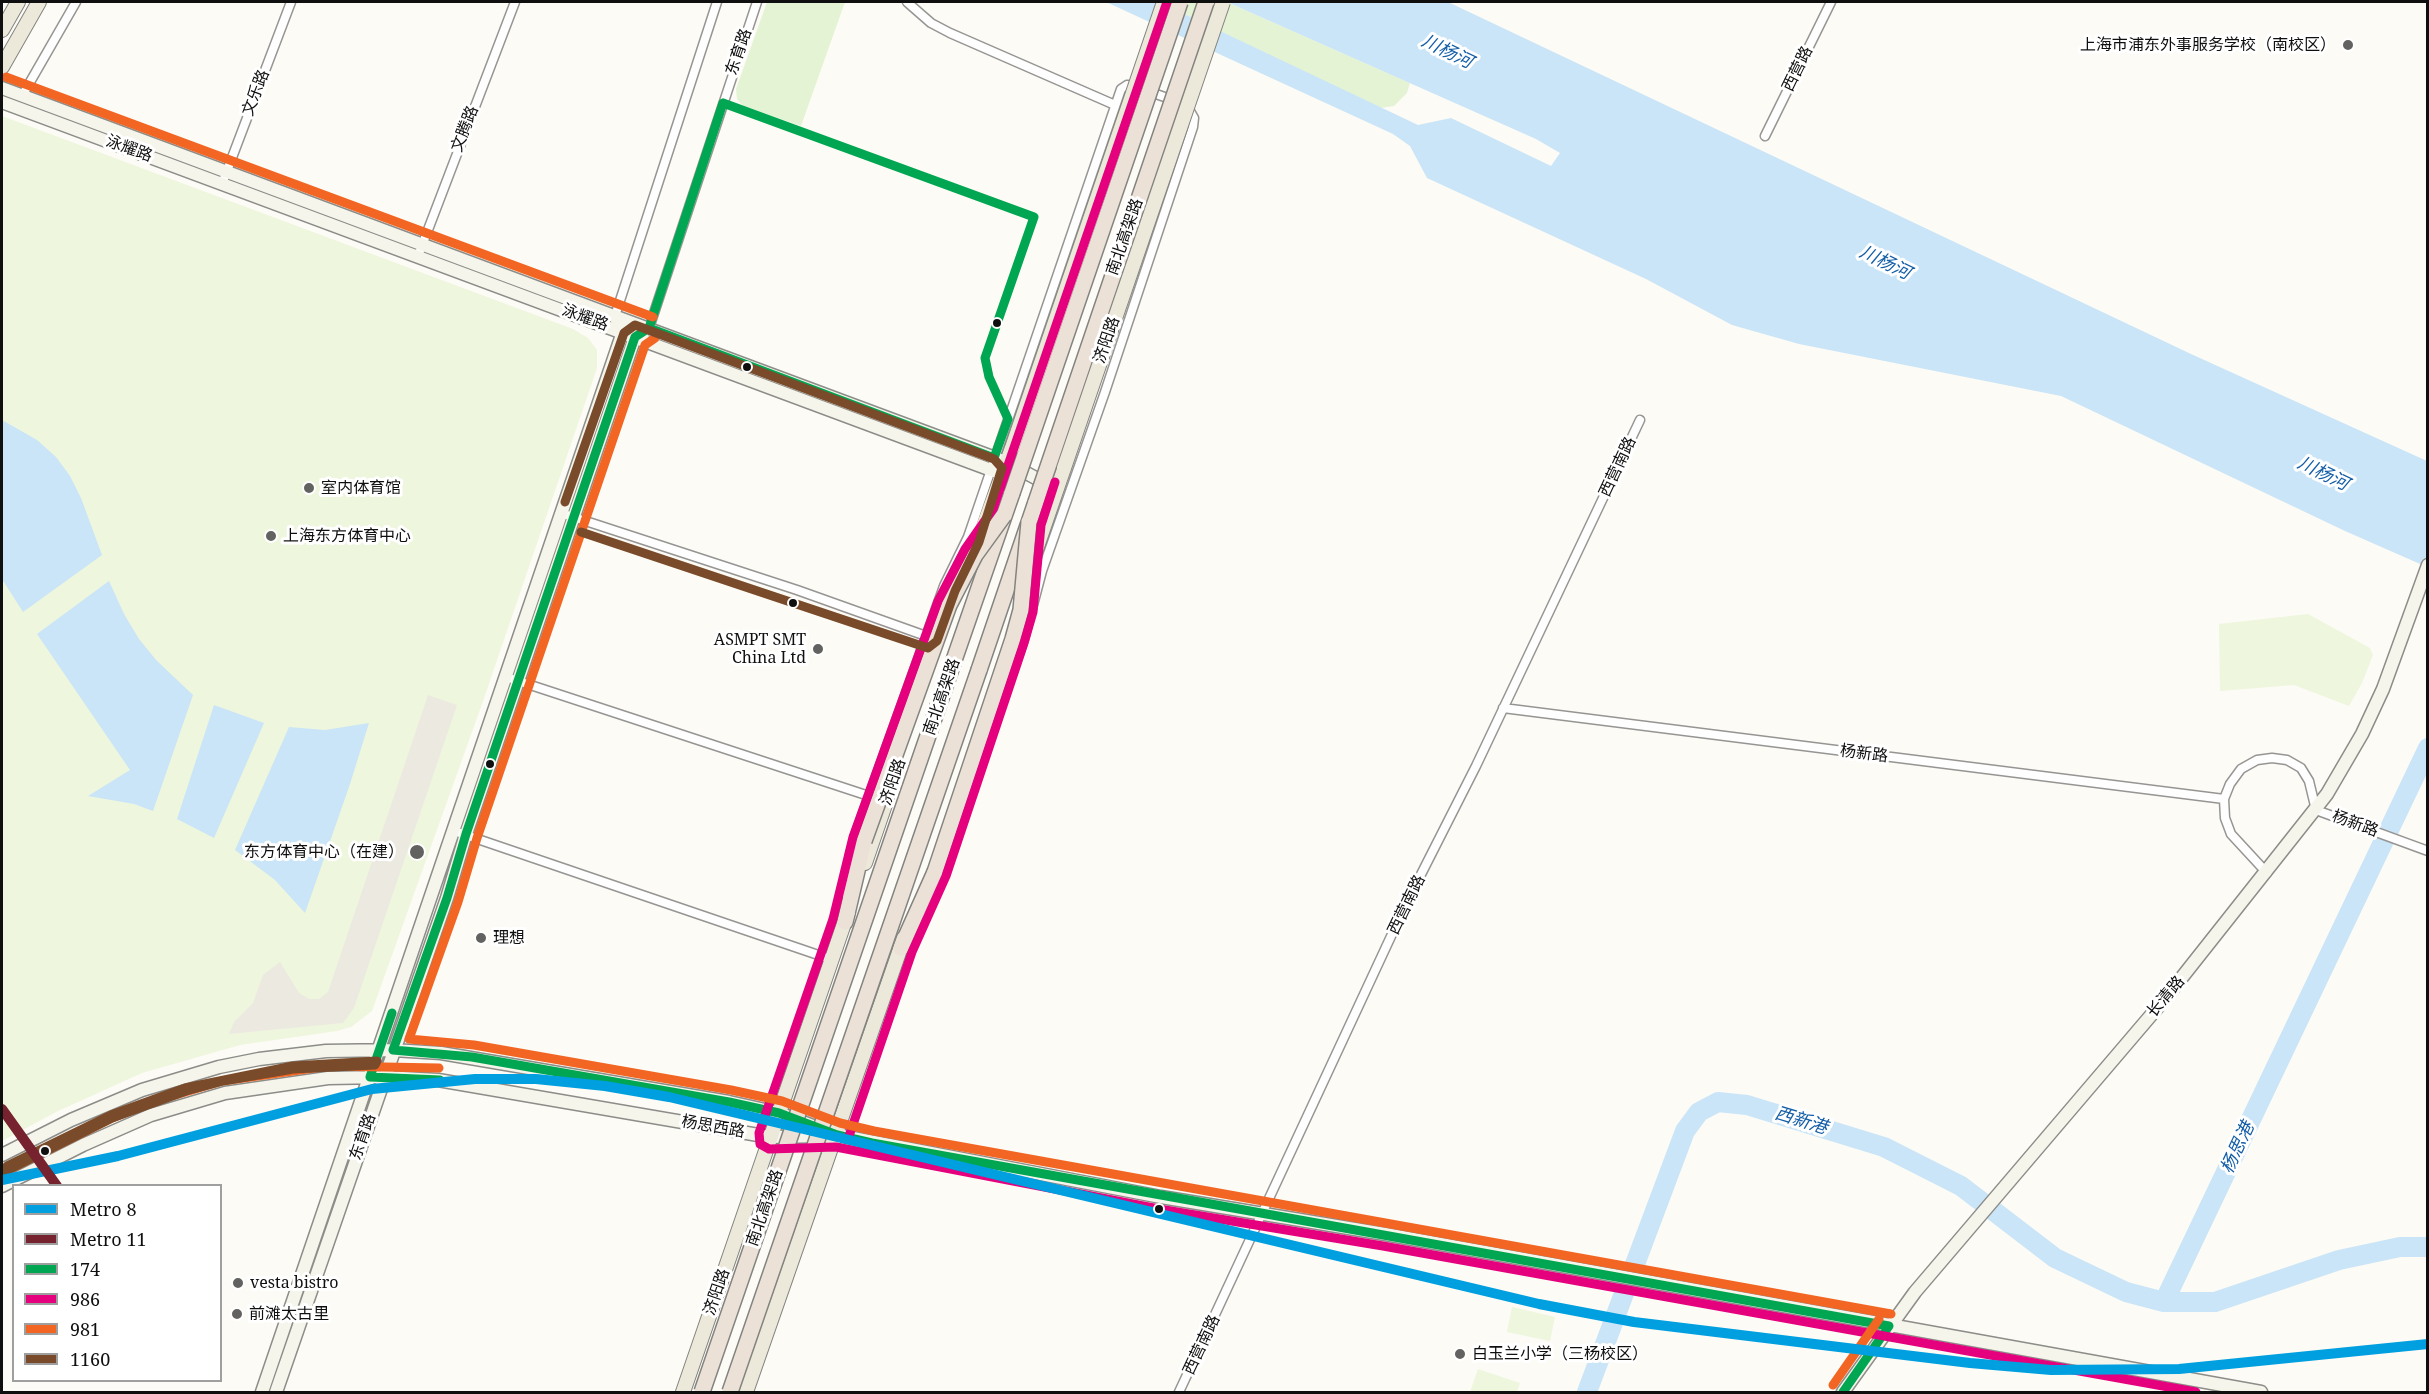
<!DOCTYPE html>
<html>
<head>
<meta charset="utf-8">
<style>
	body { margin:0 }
	#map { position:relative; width:2429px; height:1394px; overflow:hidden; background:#fcfbf5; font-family:"Noto Serif",serif }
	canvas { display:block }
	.frame { position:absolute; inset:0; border:3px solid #0f0f0f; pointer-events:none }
	.legend { position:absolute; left:12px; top:1184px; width:210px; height:198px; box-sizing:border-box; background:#fff; border:2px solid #9f9f9f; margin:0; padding:8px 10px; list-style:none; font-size:18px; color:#0f0f0f }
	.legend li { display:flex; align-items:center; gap:12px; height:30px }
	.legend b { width:30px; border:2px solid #9f9f9f }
</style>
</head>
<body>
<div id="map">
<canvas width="2429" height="1394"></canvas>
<div class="frame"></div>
<ul class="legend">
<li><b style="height:8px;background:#009fdf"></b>Metro 8</li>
<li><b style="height:8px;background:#76232f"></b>Metro 11</li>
<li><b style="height:8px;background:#00a651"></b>174</li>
<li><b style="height:8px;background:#e5007d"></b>986</li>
<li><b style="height:8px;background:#f26522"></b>981</li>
<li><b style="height:8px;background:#7a4b2a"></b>1160</li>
</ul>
</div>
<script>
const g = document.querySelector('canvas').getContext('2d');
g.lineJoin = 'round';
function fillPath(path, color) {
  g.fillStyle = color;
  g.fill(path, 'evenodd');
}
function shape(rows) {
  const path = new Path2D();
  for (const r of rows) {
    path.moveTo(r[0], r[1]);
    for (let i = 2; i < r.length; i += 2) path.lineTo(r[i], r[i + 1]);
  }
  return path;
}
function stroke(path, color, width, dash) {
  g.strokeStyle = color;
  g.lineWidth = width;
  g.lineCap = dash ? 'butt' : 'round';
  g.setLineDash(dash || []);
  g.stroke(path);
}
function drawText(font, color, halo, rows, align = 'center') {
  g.font = font + ' "Noto Serif","Noto Sans SC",serif';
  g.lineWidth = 6;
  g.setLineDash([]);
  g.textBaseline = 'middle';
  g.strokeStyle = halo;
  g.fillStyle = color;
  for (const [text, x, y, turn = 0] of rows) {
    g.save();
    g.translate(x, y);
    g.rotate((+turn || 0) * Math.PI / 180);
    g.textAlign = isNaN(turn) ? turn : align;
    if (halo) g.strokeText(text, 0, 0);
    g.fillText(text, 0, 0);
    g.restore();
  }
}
fillPath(shape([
	[767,2,845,2,801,126,743,106,737,99,736,89],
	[1159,2,1227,2,1410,83,1407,93,1394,106,1380,108]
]), '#e4f3d4');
fillPath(shape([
	[2,116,573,329,588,338,597,350,597,368,482,704,372,1011,351,1027,337,1031,240,1045,142,1073,58,1111,2,1141],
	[2308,614,2370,648,2373,655,2362,683,2349,706,2294,685,2220,691,2219,624],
	[1512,1307,1555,1317,1550,1341,1507,1332],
	[1478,1369,1520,1383,1517,1392,1470,1392]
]), '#eef6de');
fillPath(shape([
	[428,695,457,705,354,1008,343,1023,229,1034,234,1022,253,1003,263,975,280,962,299,993,309,999,319,999,328,992]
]), '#eceae0');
fillPath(shape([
	[1106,2,1159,2,1418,125,1451,118,1551,166,1560,153,1536,139,1227,2,1448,2,2191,354,2427,461,2427,567,2345,531,2061,396,1799,344,1732,325,1646,279,1427,178,1410,146,1393,134],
	[2,420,37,440,56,457,70,476,81,498,102,555,23,612,2,579],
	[109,581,124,614,139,639,156,660,193,695,153,811,134,804,88,796,130,770,37,634],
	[214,705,264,723,214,838,177,819],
	[369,723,350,784,305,913,275,880,235,850,289,727,325,730]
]), '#cae5f7');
stroke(shape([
	[2164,1302,2428,748],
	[1587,1392,1685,1131,1699,1112,1718,1102,1747,1105,1884,1147,1961,1186,2055,1258,2126,1292,2164,1302,2215,1302,2339,1260,2400,1247,2428,1247]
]), '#cae5f7', 20);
const street = shape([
	[907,2,931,23,950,33,1115,105],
	[22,96,76,2],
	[1765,136,1831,2],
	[222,184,291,2],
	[418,256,515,2],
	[615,316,717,2],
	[649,328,757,2],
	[561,513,797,590,926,636],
	[506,677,869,796],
	[1503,708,2224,799],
	[454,831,833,960],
	[2267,873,2231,834,2225,818,2224,799,2230,784,2241,769,2257,760,2272,758,2287,760,2301,768,2309,781,2316,810,2428,851],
	[846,894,850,855,856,833,944,586,968,537,1121,89,1127,85,1133,86,1176,101],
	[924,913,944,874,1024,639,1042,571,1105,392,1193,127,1194,118,1187,106],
	[1179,1392,1406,904,1476,766,1640,420]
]);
const secondary = shape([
	[2,88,1006,462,1056,489],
	[2,102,1010,477],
	[2,1155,71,1120,142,1090,219,1067,259,1059,326,1051,393,1050,441,1053,729,1102,779,1113,837,1135,1161,1197,1385,1234,2261,1392],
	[2,1186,83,1145,151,1115,225,1093,328,1078,384,1077,438,1080,770,1137,826,1136],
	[262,1392,623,332,615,316],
	[276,1392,447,898,466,834,635,337,649,328],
	[1843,1392,1915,1292,2164,1000,2327,794,2362,734,2383,689,2428,565]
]);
const primary = shape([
	[2,30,18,2],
	[2,67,39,2],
	[974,552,1012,448],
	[1028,573,1064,468],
	[865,863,887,799],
	[683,1392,848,912],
	[746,1392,904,938]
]);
const highway = shape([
	[953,663,1012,493],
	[979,670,1036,502],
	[845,922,864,841],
	[901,948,935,872]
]);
stroke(street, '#969593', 11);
stroke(secondary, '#8c8c89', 15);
stroke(primary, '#838380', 16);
stroke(highway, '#838380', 18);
stroke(street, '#fffefe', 8);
stroke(secondary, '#f5f5eb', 12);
stroke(primary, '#ede9da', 14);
stroke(highway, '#ebe1d6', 15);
const primaryBridge = shape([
	[1012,448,1164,2],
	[1064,468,1223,2]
]);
const highwayBridge = shape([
	[1012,493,1180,2],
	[1036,502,1206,2],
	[864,841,949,605,975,555,1004,515],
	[935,872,1013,639,1021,610,1029,522],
	[702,1392,953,663],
	[730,1392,979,670]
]);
stroke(primaryBridge, '#838380', 16, []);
stroke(highwayBridge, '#838380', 18, []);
stroke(primaryBridge, '#ede9da', 14);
stroke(highwayBridge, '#ebe1d6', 15);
stroke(shape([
	[723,103,1034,217,985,358,989,377,1008,419,994,458,649,328,723,103],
	[649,328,635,337,466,834,447,898,393,1050,472,1057,729,1102,779,1113,837,1135,872,1143,1889,1326],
	[392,1013,370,1077,440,1080],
	[1843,1392,1889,1326]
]), '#00a651', 9);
stroke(shape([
	[1167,2,993,509,965,549,938,601,853,837,833,919,759,1133,760,1144,769,1149,836,1147,1159,1209,1383,1246,2196,1392],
	[848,1139,912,952,946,876,1024,643,1033,612,1041,525,1055,482]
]), '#e5007d', 9);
stroke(shape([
	[6,77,653,317],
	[655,338,645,345,477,838,458,902,409,1039,474,1045,731,1090,782,1101,840,1123,874,1131,1891,1314],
	[2,1173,112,1118,148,1103,222,1081,328,1066,439,1068],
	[1833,1385,1879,1319]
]), '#f26522', 9);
stroke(shape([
	[565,502,624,333,635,325,994,459,1002,468,979,542,955,591,937,641,928,648,581,532],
	[2,1173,112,1118,186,1091,223,1081,293,1069,375,1065,377,1061,293,1066,185,1088,111,1115,7,1166]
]), '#7a4b2a', 9);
stroke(shape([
	[2,1180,118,1156,372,1089,475,1079,536,1079,605,1086,669,1097,1539,1304,1634,1322,1970,1363,2051,1370,2179,1369,2428,1344]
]), '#009fdf', 10);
stroke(shape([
	[2,1109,57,1186]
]), '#76232f', 10);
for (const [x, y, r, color] of [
	[2348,45,6,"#626260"],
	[997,323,5,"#0f0f0f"],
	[747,367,5,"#0f0f0f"],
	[309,488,6,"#626260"],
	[271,536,6,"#626260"],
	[793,603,5,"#0f0f0f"],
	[818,649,6,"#626260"],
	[490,764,5,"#0f0f0f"],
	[417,852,8,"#626260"],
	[481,938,6,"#626260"],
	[45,1151,5,"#0f0f0f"],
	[1159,1209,5,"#0f0f0f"],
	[238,1283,6,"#626260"],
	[237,1314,6,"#626260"],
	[1460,1354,6,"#626260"]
]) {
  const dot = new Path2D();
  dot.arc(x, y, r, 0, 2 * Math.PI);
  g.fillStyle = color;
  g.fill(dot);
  stroke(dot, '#fff', 2);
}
drawText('16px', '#0f0f0f', '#fff', [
	["上海市浦东外事服务学校（南校区）",2336,45,"right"],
	["室内体育馆",321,488],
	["上海东方体育中心",283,536],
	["ASMPT SMT",806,640,"right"],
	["China Ltd",806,658,"right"],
	["东方体育中心（在建）",404,852,"right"],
	["理想",493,938],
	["vesta bistro",250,1283],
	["前滩太古里",249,1314],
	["白玉兰小学（三杨校区）",1472,1354]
], 'left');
drawText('16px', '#0f0f0f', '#fff', [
	["东育路",739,52,-71],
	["西营路",1798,69,-64],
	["文乐路",256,93,-69],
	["文腾路",465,129,-69],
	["泳耀路",129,149,20],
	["南北高架路",1125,237,-71],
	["泳耀路",585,318,20],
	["济阳路",1107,340,-71],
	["西营南路",1618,467,-65],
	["南北高架路",942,697,-71],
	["杨新路",1864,754,7],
	["济阳路",893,782,-71],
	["杨新路",2355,824,20],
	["西营南路",1407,905,-64],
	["长清路",2166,997,-50],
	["杨思西路",713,1127,10],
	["东育路",363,1137,-71],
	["南北高架路",765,1208,-71],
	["济阳路",717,1292,-71],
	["西营南路",1202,1345,-65]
]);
drawText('italic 18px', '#135ea7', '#fff', [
	["川杨河",1447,52,26],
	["川杨河",1885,263,26],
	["川杨河",2323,474,26],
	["西新港",1801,1121,17],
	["杨思港",2238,1148,-65]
]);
</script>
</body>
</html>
